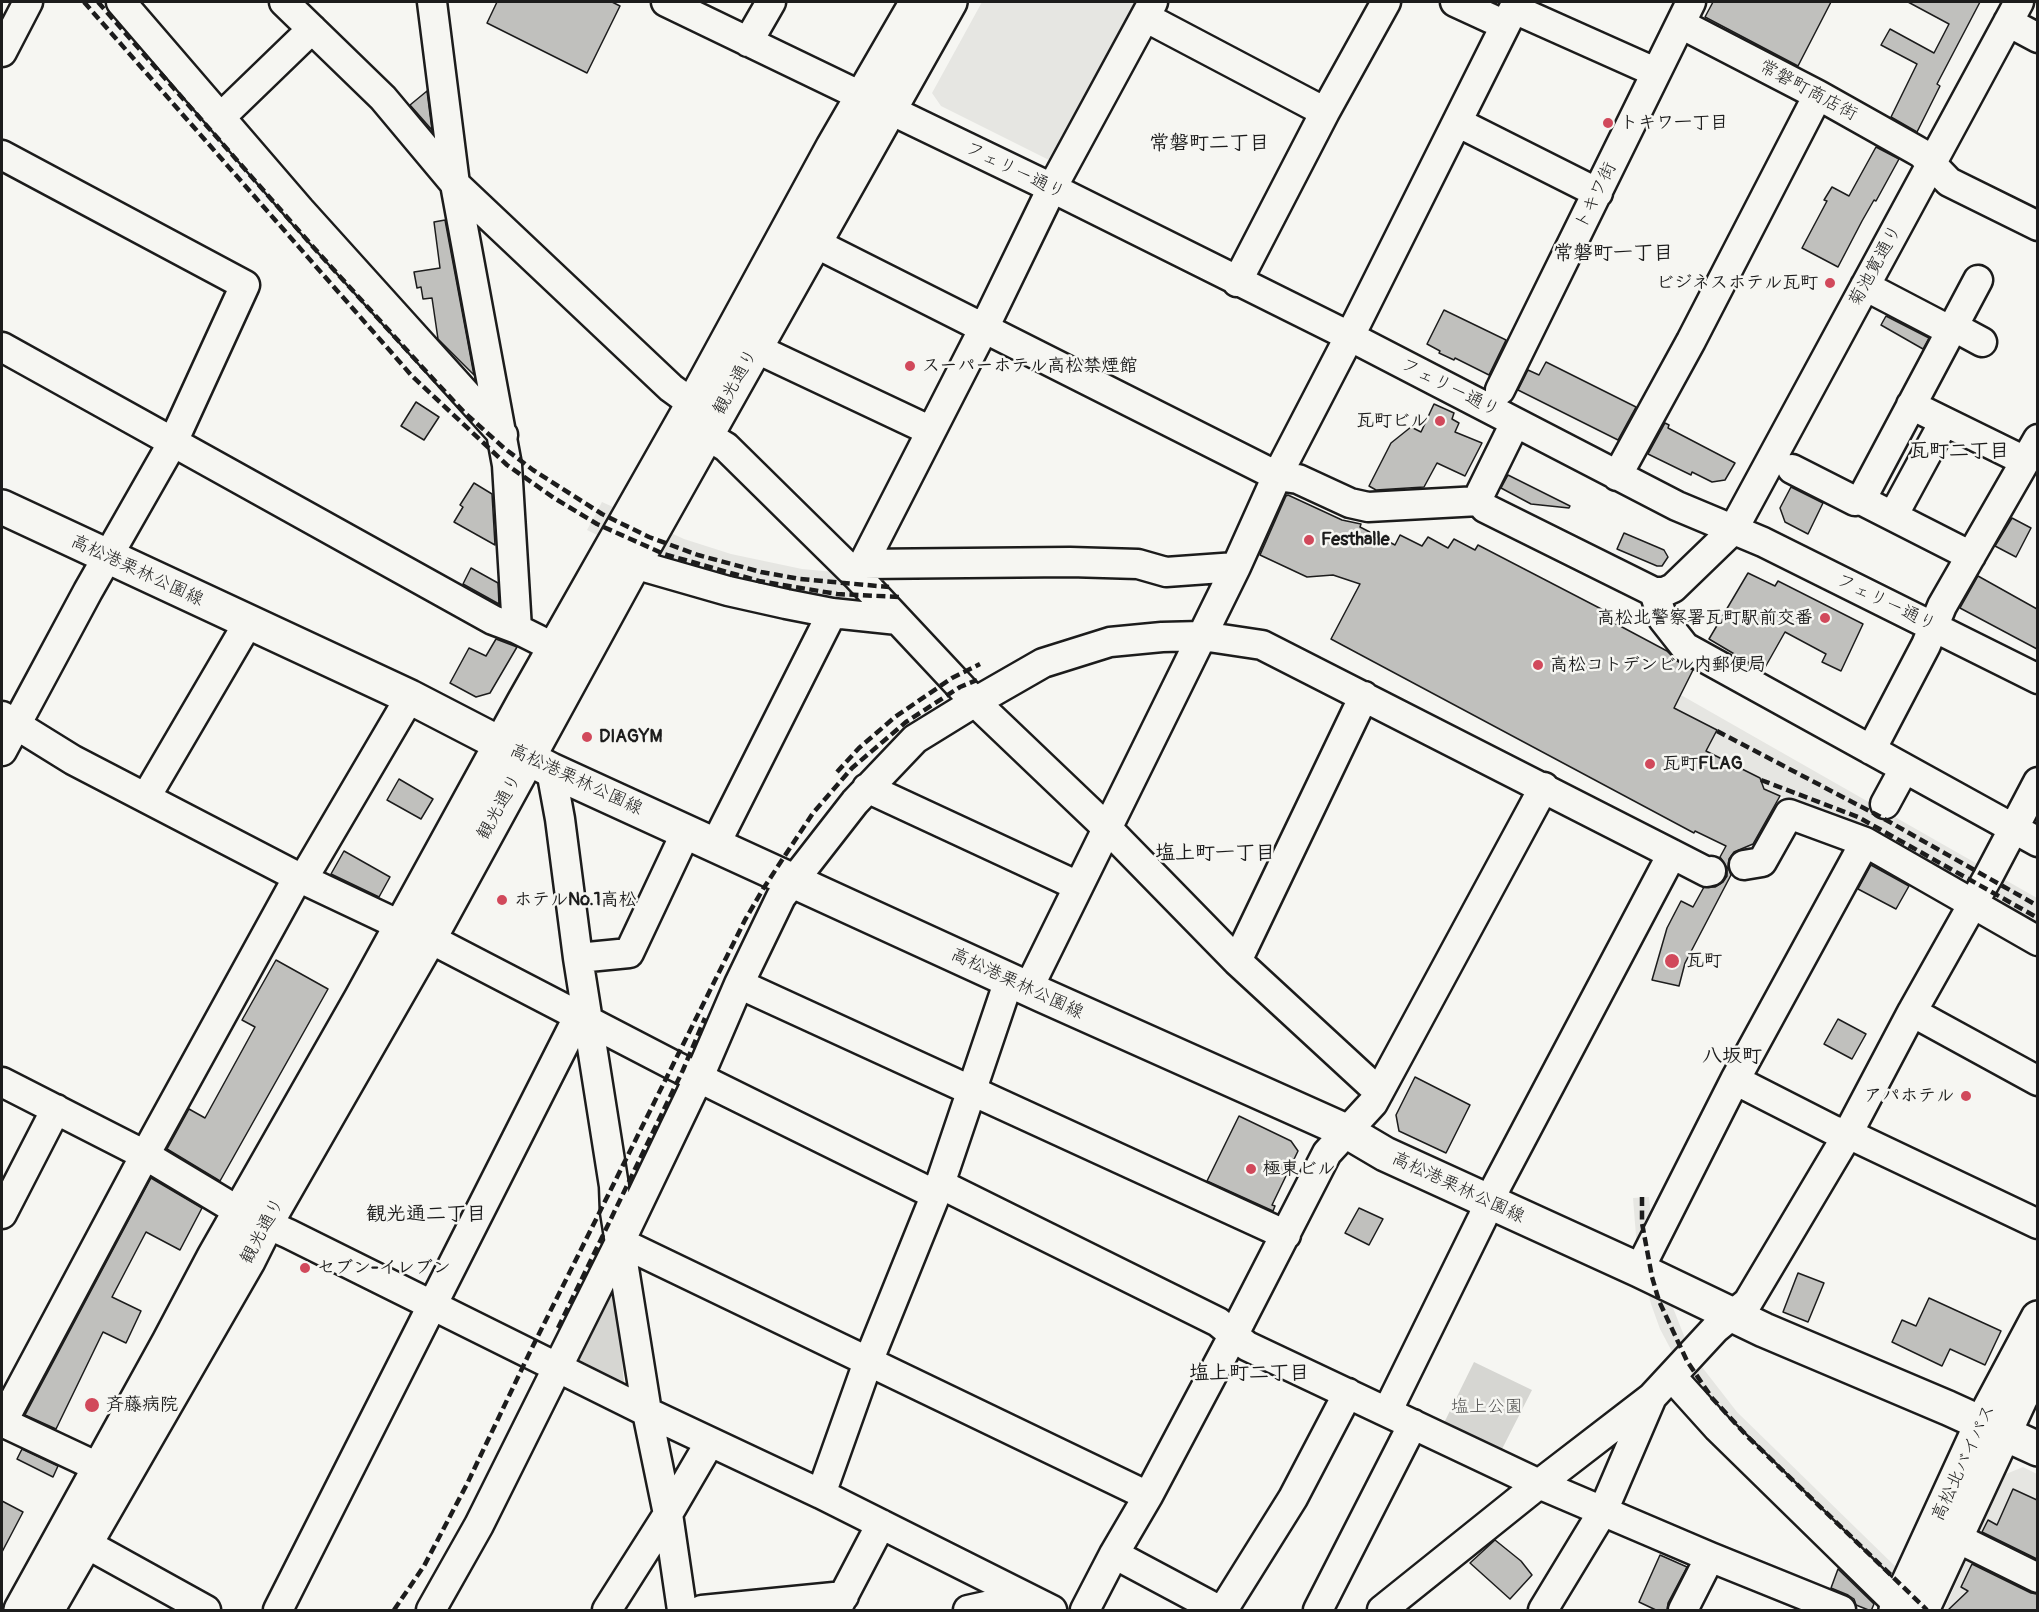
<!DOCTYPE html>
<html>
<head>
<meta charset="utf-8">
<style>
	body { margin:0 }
	#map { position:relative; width:2039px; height:1612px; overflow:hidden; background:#f6f6f2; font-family:Pangolin,sans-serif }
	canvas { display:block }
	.frame { position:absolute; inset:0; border:3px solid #1c1c1c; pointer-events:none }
</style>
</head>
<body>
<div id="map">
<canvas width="2039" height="1612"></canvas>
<div class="frame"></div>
</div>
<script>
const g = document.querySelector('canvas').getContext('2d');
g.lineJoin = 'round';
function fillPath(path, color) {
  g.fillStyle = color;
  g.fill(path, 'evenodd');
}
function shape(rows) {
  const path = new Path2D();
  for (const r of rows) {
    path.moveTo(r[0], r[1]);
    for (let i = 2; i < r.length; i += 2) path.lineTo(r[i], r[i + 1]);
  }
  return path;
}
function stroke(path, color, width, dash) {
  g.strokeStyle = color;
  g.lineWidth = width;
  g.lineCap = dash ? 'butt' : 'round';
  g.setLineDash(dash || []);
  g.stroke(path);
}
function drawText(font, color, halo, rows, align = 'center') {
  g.font = font + ' Pangolin,"Klee One",sans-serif';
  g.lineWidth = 5;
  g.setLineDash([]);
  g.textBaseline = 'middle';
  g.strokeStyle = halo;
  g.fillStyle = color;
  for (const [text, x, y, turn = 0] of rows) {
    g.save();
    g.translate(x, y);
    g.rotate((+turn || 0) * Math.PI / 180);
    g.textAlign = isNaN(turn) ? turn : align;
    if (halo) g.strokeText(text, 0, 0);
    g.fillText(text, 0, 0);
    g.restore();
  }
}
fillPath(shape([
	[982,2,1140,2,1053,162,941,106,932,93],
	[602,502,684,539,731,554,802,569,877,576,907,604,836,602,799,597,613,543,587,530],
	[1681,695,2037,898,2037,928,1870,831,1771,793,1765,794,1760,778,1706,751,1717,730,1674,708],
	[1649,1197,1654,1245,1670,1300,1688,1346,1702,1367,1737,1412,1940,1610,1913,1610,1685,1376,1660,1329,1651,1304,1637,1248,1633,1198],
	[2023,1467,2037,1474,2037,1574,1974,1543,2006,1474],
	[1972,1548,2037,1581,2037,1610,1944,1610]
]), '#e6e6e2');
fillPath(shape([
	[615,1282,624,1383,573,1357],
	[1474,1362,1532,1390,1500,1453,1443,1425]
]), '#d6d6d2');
const building = shape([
	[497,2,612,2,620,6,587,73,487,23,497,2],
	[1713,2,1831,2,1798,66,1705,17,1713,2],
	[1908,2,1980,2,1937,84,1940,86,1917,132,1891,117,1917,64,1881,45,1890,29,1934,53,1949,24,1908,2],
	[427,91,432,130,410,105,427,91],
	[1876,147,1899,159,1876,201,1874,200,1862,221,1838,267,1802,248,1827,201,1824,200,1832,187,1849,196,1876,147],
	[445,220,474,375,438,339,432,298,423,299,421,287,417,288,414,272,440,268,434,222,445,220],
	[1444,310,1506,340,1489,375,1455,358,1454,360,1439,353,1440,351,1427,344,1444,310],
	[1886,316,1929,338,1923,349,1881,325,1886,316],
	[1546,362,1636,407,1618,440,1518,390,1528,370,1539,375,1546,362],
	[416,402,439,417,424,440,401,426,416,402],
	[1434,404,1454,413,1452,419,1459,423,1455,432,1482,443,1465,476,1437,463,1424,487,1376,490,1369,486,1391,443,1411,427,1421,432,1434,404],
	[1665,423,1669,425,1668,428,1735,463,1725,480,1712,482,1692,472,1691,475,1648,454,1665,423],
	[1508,475,1570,506,1569,508,1531,504,1501,488,1508,475],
	[474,483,492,494,495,545,454,522,463,507,460,505,474,483],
	[1791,487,1823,503,1808,534,1785,522,1780,508,1791,487],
	[1288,495,1342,520,1361,524,1360,527,1395,545,1400,535,1422,546,1428,537,1448,548,1454,539,1475,550,1478,545,1609,613,1607,619,1667,651,1677,661,1693,670,1674,708,1717,730,1706,751,1760,778,1764,789,1780,796,1753,844,1734,852,1729,859,1728,867,1731,875,1685,963,1679,986,1652,980,1667,928,1681,901,1693,907,1704,887,1715,887,1723,882,1727,876,1727,868,1720,857,1726,846,1695,831,1694,833,1331,639,1360,584,1333,575,1307,577,1260,555,1286,496,1288,495],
	[2012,518,2031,528,2016,557,1995,546,2012,518],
	[1624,533,1664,550,1668,557,1662,566,1657,566,1617,549,1624,533],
	[471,568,498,583,499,604,463,584,471,568],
	[1748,573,1775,586,1778,581,1863,624,1841,671,1822,662,1826,654,1785,632,1763,671,1709,639,1748,573],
	[1978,576,2037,609,2037,649,1960,608,1978,576],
	[496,639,517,647,490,693,476,697,450,683,469,648,486,656,496,639],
	[399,779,433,799,421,819,387,800,399,779],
	[344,851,390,877,379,897,331,874,344,851],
	[1871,865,1909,886,1896,909,1858,889,1871,865],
	[276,960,328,989,220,1181,167,1149,189,1109,205,1118,255,1027,242,1020,276,960],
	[1838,1019,1866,1034,1852,1059,1824,1044,1838,1019],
	[1415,1077,1470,1105,1446,1153,1399,1131,1396,1115,1415,1077],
	[1239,1116,1291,1141,1298,1151,1272,1205,1275,1206,1273,1211,1207,1181,1239,1116],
	[151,1178,202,1208,180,1250,146,1232,112,1297,141,1311,126,1343,103,1332,56,1429,25,1415,151,1178],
	[1359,1208,1383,1219,1369,1245,1345,1233,1359,1208],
	[1798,1273,1824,1283,1808,1322,1783,1312,1798,1273],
	[1929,1298,2001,1331,1985,1365,1950,1349,1942,1366,1892,1342,1902,1320,1916,1326,1929,1298],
	[22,1449,58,1466,53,1477,17,1459,22,1449],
	[2013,1489,2037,1500,2037,1559,1982,1532,1988,1520,1997,1525,2013,1489],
	[2,1501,23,1512,2,1552,2,1501],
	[1495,1540,1521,1561,1532,1575,1510,1599,1470,1563,1495,1540],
	[1660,1555,1687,1567,1668,1603,1667,1611,1658,1611,1639,1602,1660,1555],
	[1972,1564,2031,1593,2037,1594,2037,1611,1947,1611,1968,1591,1961,1587,1972,1564],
	[1838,1569,1874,1604,1871,1611,1856,1605,1854,1599,1848,1595,1831,1588,1838,1569]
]);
fillPath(building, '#c0c0bd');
stroke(building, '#1c1c1c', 1.5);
const minor = shape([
	[121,2,300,210,503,435],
	[284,2,383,98,455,184,671,388,693,404],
	[432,2,455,184,507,465,517,629,555,648],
	[666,2,1052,188,1349,336,1677,506,1763,542,2038,679],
	[1455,2,1505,25],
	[1514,9,1655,72],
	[1145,17,1325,112],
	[2008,22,2038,38],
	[1681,24,1818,95,1914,149,1921,153,1949,182,2038,226],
	[748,42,771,2],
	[2,52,28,2],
	[220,118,312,29],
	[1457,122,1598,193],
	[2,155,245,285,173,442,88,591,2,751],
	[815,243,1277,476,1298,479,1350,503,1368,507,1479,501],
	[1237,282,1325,112,1386,2],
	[1865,286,1951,331,1956,328,1982,342],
	[2,347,493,620,517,629],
	[755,348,931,431],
	[1500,390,1691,2],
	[1911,405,2025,461],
	[1515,423,1481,492,1479,501,1485,508,1654,592,1664,592,1673,588,1733,530,2019,2],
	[706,435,726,447,857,576,975,702,1107,828,1237,961,1379,1092],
	[1792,469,1855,501,1861,500],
	[1617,476,1691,341,1818,95],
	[1893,516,1944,422],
	[1971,556,1861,500,1978,280],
	[634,564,728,591,786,604,832,613,898,620],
	[863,564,1070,562,1138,564,1166,572,1236,567],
	[857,576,984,328,1052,188,1153,2],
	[1654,592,1663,619,1685,647,2038,842],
	[2,716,73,760,298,877,444,946,673,1065,936,1195],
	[1871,750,1926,645,1942,606,2038,439],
	[551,770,560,819,578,958,614,1186,615,1212,647,1412,668,1514,682,1610],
	[867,788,1078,886],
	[146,797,248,623],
	[1885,804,1904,769],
	[715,845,832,613],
	[1744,865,1762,862,1789,814,1865,842,2038,941],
	[303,879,410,697],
	[578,958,629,953,686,832],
	[1237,961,1364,696],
	[739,984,1286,1235],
	[1028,989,1236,567,1277,476,1358,320,1517,2],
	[1912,1012,2038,1081],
	[1735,1080,1833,1130,1859,1139,2038,1224],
	[2,1082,145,1155,240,1212,289,1234,647,1412,821,1494,1052,1610],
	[940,1184,1218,1322,1247,1346,1539,1484,1710,1557,1841,1610],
	[2,1214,56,1109],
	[620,1242,1148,1496],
	[1639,1270,1735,1080,1865,842],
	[1672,1377,1718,1428,1904,1610],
	[1387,1412,1482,1219,1497,1185,1672,854],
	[2,1422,100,1468],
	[2,1423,145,1155,298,877],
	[821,1494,868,1362,940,1184,1009,980],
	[1957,1538,2038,1578],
	[85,1543,206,1610],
	[1114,1554,1219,1610],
	[278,1610,573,1027,587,1020],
	[431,1610,479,1525,620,1242,699,1077,739,984,781,897,855,802,915,739,975,702,1043,663,1110,642,1162,637,1202,636,1262,645,1672,854,1707,872,1711,871],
	[607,1610,668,1514,710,1442],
	[702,1610,844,1596],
	[836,1610,881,1524],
	[968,1610,1026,1597],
	[1085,1610,1114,1554,1148,1496,1234,1334,1327,1153,1373,1103,1544,787],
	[1223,1610,1293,1498,1348,1393],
	[1318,1610,1413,1424],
	[1382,1610,1539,1484,1652,1397,1715,1329,1748,1302,1845,1139,1912,1012,1988,877,2038,782],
	[1543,1610,1603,1511,1652,1397],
	[1683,1610,1710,1557]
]);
const major = shape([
	[2,507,410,697,551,770,1042,995,1346,1131,1385,1154,1639,1270,1764,1330,1948,1408,2038,1449],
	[21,1610,169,1342,214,1257,361,999,524,702,693,404,833,147,917,2],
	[47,1610,248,1261,273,1211,429,939,634,564,950,2]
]);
const highway = shape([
	[1896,1610,1982,1423,2038,1318],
	[1922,1610,2020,1399,2038,1365]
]);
stroke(minor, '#1c1c1c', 33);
stroke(major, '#1c1c1c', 38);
stroke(highway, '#1c1c1c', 38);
stroke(minor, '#f6f6f2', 28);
stroke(major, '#f6f6f2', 33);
stroke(highway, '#f6f6f2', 33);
stroke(shape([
	[84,2,412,376,507,465,554,498,597,524,664,554,759,581,837,594,900,597],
	[98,2,315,249,423,368,464,412,504,448,533,470,602,514,649,537,698,555,761,572,800,579,889,587],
	[1717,731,1879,816,2038,906],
	[837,772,859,748,895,717,952,678,980,664],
	[1761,780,1858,817,2038,918],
	[1642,1197,1642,1223,1652,1277,1659,1301,1687,1361,1712,1398,1748,1437,1927,1610],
	[558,1328,683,1070,705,1018],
	[394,1610,424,1566,467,1484,529,1354,745,920,763,889,813,813,852,768,906,722,960,687,977,680]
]), '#1c1c1c', 4.5, [9, 4.5]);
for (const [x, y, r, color] of [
	[1608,123,6,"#d1495b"],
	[1830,283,6,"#d1495b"],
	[910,366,6,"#d1495b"],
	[1440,421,6,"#d1495b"],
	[1309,540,6,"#d1495b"],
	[1825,618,6,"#d1495b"],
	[1538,665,6,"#d1495b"],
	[587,737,6,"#d1495b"],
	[1650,764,6,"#d1495b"],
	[502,900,6,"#d1495b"],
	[1672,961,8,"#d1495b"],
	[1966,1096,6,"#d1495b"],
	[1251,1169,6,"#d1495b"],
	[305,1268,6,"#d1495b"],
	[92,1405,8,"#d1495b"]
]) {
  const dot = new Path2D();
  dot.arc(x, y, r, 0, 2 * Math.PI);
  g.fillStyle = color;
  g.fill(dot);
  stroke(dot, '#f6f6f2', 2);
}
drawText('18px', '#1c1c1c', '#f6f6f2', [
	["常磐町商店街",1808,91,28],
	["フェリー通り",1015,171,26],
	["トキワ街",1596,196,-64],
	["菊池寛通り",1876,266,-61],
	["観光通り",736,382,-61],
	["フェリー通り",1450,388,27],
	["高松港栗林公園線",137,571,25],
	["フェリー通り",1886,603,26],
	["高松港栗林公園線",576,780,25],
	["観光通り",500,807,-61],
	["高松港栗林公園線",1017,984,25],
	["高松港栗林公園線",1458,1188,25],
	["観光通り",263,1231,-62],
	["高松北バイパス",1964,1463,-65]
]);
drawText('bold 18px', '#1c1c1c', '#f6f6f2', [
	["トキワ一丁目",1620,123],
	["ビジネスホテル瓦町",1818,283,"right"],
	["スーパーホテル高松禁煙館",922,366],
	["瓦町ビル",1428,421,"right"],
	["Festhalle",1321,540],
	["高松北警察署瓦町駅前交番",1813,618,"right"],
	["高松コトデンビル内郵便局",1550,665],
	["DIAGYM",599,737],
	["瓦町FLAG",1662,764],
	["ホテルNo.1高松",514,900],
	["瓦町",1686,961],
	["アパホテル",1954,1096,"right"],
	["極東ビル",1263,1169],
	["セブン-イレブン",317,1268],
	["斉藤病院",106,1405]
], 'left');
drawText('18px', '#545453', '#f6f6f2', [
	["塩上公園",1487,1407]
]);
drawText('bold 20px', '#1c1c1c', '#f6f6f2', [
	["常磐町二丁目",1209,144],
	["常磐町一丁目",1613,254],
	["瓦町二丁目",1959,452],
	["塩上町一丁目",1215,854],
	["八坂町",1732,1057],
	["観光通二丁目",426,1215],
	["塩上町二丁目",1249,1374]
]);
</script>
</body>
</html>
